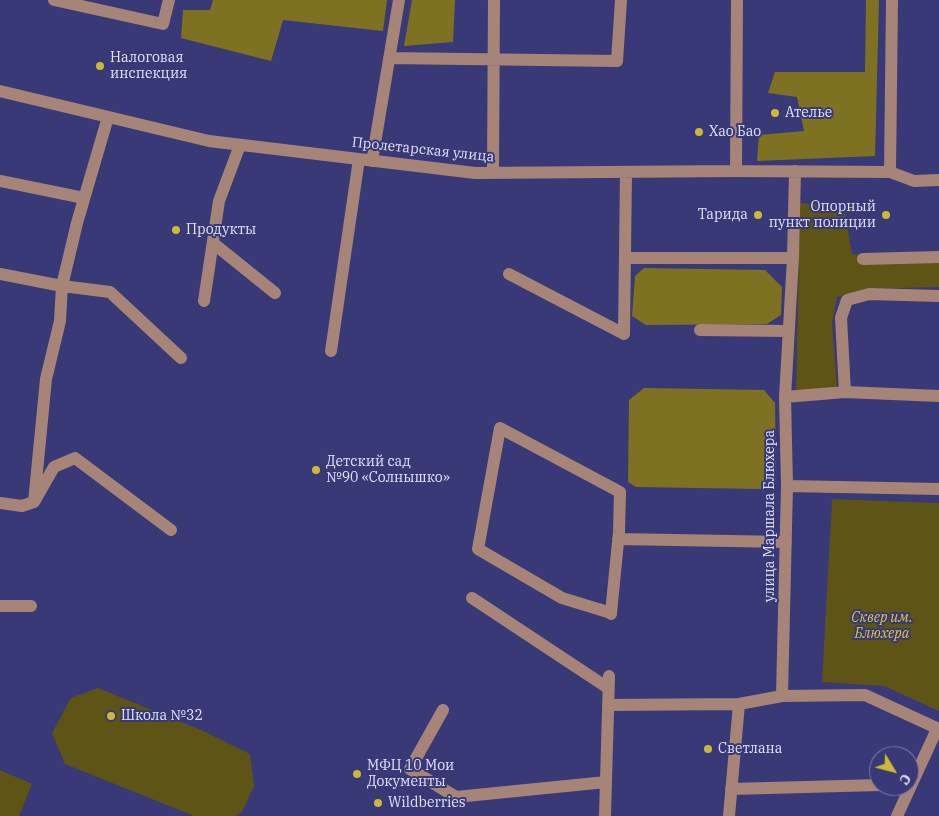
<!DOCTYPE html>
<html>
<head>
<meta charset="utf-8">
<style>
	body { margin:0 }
	#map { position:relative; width:939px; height:816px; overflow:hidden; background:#393977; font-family:"IBM Plex Serif",serif }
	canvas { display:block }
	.north { position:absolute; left:869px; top:746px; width:50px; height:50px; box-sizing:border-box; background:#393977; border:1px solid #7c7dab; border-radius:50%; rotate:127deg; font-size:14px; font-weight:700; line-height:20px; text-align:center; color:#e0e2f9 }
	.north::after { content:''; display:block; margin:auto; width:18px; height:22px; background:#cdb938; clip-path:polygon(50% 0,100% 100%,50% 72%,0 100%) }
</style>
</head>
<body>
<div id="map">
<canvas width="939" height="816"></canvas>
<div class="north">С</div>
</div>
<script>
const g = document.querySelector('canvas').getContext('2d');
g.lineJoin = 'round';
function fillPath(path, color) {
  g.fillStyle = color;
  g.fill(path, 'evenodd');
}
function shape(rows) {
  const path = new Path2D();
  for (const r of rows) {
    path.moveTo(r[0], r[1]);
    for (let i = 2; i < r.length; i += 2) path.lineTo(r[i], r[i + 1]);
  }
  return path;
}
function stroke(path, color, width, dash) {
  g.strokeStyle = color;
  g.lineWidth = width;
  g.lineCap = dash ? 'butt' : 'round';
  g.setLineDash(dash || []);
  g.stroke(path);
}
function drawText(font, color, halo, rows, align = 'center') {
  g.font = font + ' "IBM Plex Serif",serif';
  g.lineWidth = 4;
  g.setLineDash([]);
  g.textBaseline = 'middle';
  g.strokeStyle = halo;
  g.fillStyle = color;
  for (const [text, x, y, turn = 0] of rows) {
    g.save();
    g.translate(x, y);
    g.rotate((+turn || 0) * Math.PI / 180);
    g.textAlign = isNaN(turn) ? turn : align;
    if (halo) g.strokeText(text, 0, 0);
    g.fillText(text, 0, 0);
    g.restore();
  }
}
fillPath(shape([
	[800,203,844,207,852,254,939,260,939,287,865,289,837,297,832,323,837,386,796,392],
	[832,499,939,503,939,711,884,686,822,682],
	[98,688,201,730,250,754,254,786,242,812,235,816,194,816,65,764,52,733,71,698],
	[0,770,32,784,19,816,0,816]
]), '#5d5415');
fillPath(shape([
	[213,0,387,0,383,31,283,20,271,61,181,38,183,10,210,10],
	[412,0,455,0,453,42,404,46],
	[866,0,879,0,875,156,757,161,759,135,804,131,797,97,768,93,775,72,865,72],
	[644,268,765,270,782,287,781,315,767,324,646,325,632,316,635,276],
	[644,388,764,390,775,403,776,481,763,489,636,487,628,482,629,400]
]), '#7e7222');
stroke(shape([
	[54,0,163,24,169,0],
	[389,58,617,61,621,0],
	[0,91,209,141,475,173,736,171,890,172,914,181,939,180],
	[372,161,399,0],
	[736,171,737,0],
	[795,171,793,258,785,397,787,486,782,696,865,695,939,729],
	[890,172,892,0],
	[493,173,494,0],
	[0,181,84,198],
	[213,243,275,293],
	[626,258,793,258],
	[863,259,939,257],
	[0,274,62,286,110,292,181,358],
	[509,274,624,334,626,172],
	[204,301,219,201,240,145],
	[700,330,789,331],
	[331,351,359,159],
	[845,392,841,318,847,300,869,294,939,296],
	[785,397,845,392,939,396],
	[787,486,939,489],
	[34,502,46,379,60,321,62,286,77,223,108,117],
	[0,503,22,506,34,502,54,467,75,458,171,530],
	[618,539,786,542],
	[472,598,608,688],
	[0,606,31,606],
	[611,614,611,613,619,532,620,492,500,428,478,549,562,598,611,613],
	[608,705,739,704],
	[443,710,410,769,456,797,606,782],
	[731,789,879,785],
	[605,816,609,676],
	[729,816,739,704,782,696],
	[897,816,937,729]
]), '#a78478', 12);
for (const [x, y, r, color] of [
	[100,66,5,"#cdb938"],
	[775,113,5,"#cdb938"],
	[699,132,5,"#cdb938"],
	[758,215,5,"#cdb938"],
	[886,215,5,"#cdb938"],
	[176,230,5,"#cdb938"],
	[316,470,5,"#cdb938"],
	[111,716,5,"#cdb938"],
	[708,749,5,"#cdb938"],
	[357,774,5,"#cdb938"],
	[378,803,5,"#cdb938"]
]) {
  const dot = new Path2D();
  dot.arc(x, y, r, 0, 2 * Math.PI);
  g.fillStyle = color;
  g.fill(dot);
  stroke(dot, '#393977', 2);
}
drawText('14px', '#e0e2f9', '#393977', [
	["Налоговая",110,58],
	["инспекция",110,74],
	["Ателье",785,113],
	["Хао Бао",709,132],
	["Опорный",876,207,"right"],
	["пункт полиции",876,223,"right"],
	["Тарида",748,215,"right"],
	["Продукты",186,230],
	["Детский сад",326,462],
	["№90 «Солнышко»",326,478],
	["Школа №32",121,716],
	["Светлана",718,749],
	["МФЦ 10 Мои",367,766],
	["Документы",367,782],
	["Wildberries",388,803]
], 'left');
drawText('14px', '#e0e2f9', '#393977', [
	["Пролетарская улица",423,150,6],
	["улица Маршала Блюхера",770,516,-90]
]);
drawText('italic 14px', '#dbc639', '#393977', [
	["Сквер им.",882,618],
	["Блюхера",882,634]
]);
</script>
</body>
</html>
